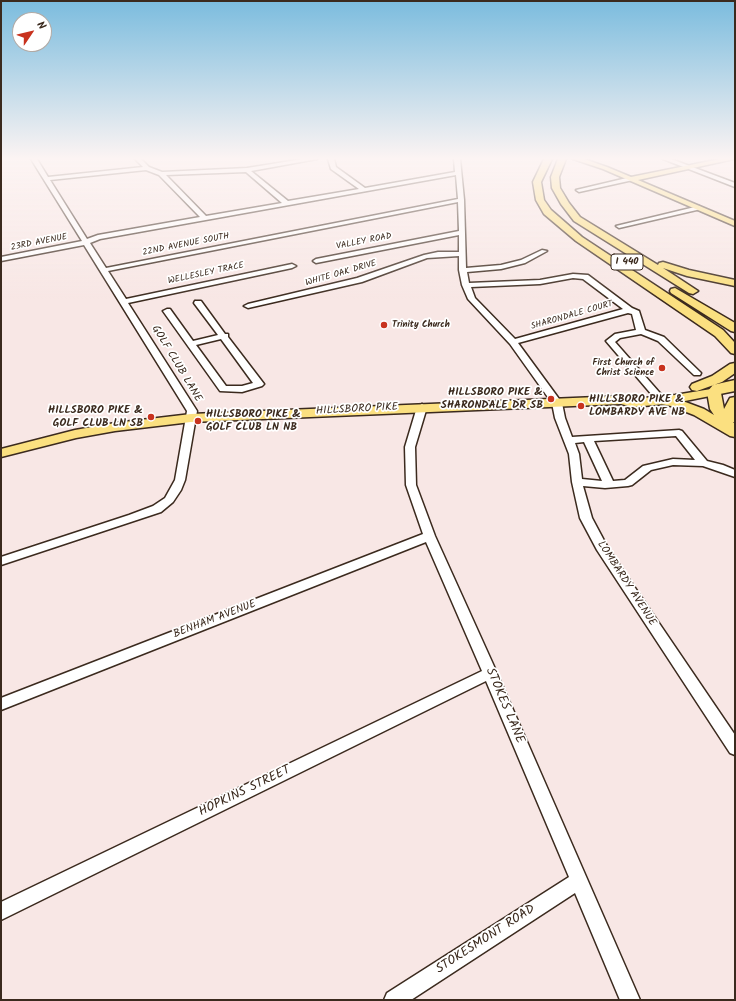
<!DOCTYPE html>
<html>
<head>
<meta charset="utf-8">
<style>
	body { margin:0 }
	#map { position:relative; width:736px; height:1001px; overflow:hidden; background:#f8e7e5; font-family:Kalam,sans-serif }
	canvas { display:block }
	.frame { position:absolute; inset:0; border:2px solid #3b2a1e; pointer-events:none }
	.north { position:absolute; left:12px; top:12px; width:40px; height:40px; box-sizing:border-box; background:#fff; border:1px solid #b1aaa5; border-radius:50%; rotate:55deg; font-size:11px; font-weight:700; line-height:16px; text-align:center; color:#3b2a1e }
	.north::after { content:''; display:block; margin:auto; width:14px; height:18px; background:#c8321e; clip-path:polygon(50% 0,100% 100%,50% 72%,0 100%) }
</style>
</head>
<body>
<div id="map">
<canvas width="736" height="1001"></canvas>
<div class="frame"></div>
<div class="north">N</div>
</div>
<script>
const g = document.querySelector('canvas').getContext('2d');
g.lineJoin = 'round';
function shape(rows) {
  const path = new Path2D();
  for (const r of rows) {
    path.moveTo(r[0], r[1]);
    for (let i = 2; i < r.length; i += 2) path.lineTo(r[i], r[i + 1]);
  }
  return path;
}
function stroke(path, color, width, dash) {
  g.strokeStyle = color;
  g.lineWidth = width;
  g.lineCap = dash ? 'butt' : 'round';
  g.setLineDash(dash || []);
  g.stroke(path);
}
function fillPath(path, color) {
  g.fillStyle = color;
  g.fill(path, 'evenodd');
}
function drawText(font, color, halo, rows, align = 'center') {
  g.font = font + ' Kalam,sans-serif';
  g.lineWidth = 3.5;
  g.setLineDash([]);
  g.textBaseline = 'middle';
  g.strokeStyle = halo;
  g.fillStyle = color;
  for (const [text, x, y, turn = 0] of rows) {
    g.save();
    g.translate(x, y);
    g.rotate((+turn || 0) * Math.PI / 180);
    g.textAlign = isNaN(turn) ? turn : align;
    if (halo) g.strokeText(text, 0, 0);
    g.fillText(text, 0, 0);
    g.restore();
  }
}
const minor = shape([
	[31,159,37,159,48,177,143,167,135,159,141,159,149,167,162,172,247,168,303,159,317,159,251,171,288,201,359,189,331,169,328,159,334,159,336,167,365,188,455,172,454,159,460,159,464,200,466,268,501,265,521,260,542,250,547,251,525,263,501,269,467,272,469,283,540,280,573,274,588,275,632,308,639,311,645,330,664,337,701,373,700,375,694,375,658,341,646,336,641,334,620,338,615,342,666,400,661,403,658,402,606,341,615,334,636,330,632,314,628,313,518,343,562,403,565,418,572,437,679,430,682,431,707,461,723,465,735,470,735,477,703,466,673,465,651,470,632,485,628,486,605,488,583,486,592,518,608,548,735,735,735,755,730,753,597,550,580,518,572,482,569,454,555,418,552,403,510,344,468,299,462,285,459,270,459,256,427,258,362,282,248,308,244,306,248,304,357,278,424,255,438,252,459,252,459,235,316,263,313,261,316,259,459,231,458,202,108,271,126,299,292,264,296,266,292,268,128,303,197,411,185,480,181,490,173,502,161,512,1,565,1,557,129,515,153,506,165,498,175,480,187,411,84,245,1,261,1,257,82,241,31,159],
	[146,170,159,175,200,217,98,235,87,239,50,180,146,170],
	[246,172,282,203,206,216,166,175,246,172],
	[456,175,458,199,106,268,90,243,100,239,456,175],
	[573,278,583,279,623,309,515,339,475,298,471,287,540,284,573,278],
	[676,436,695,460,673,459,643,466,625,480,613,481,594,441,676,436],
	[584,442,602,481,582,479,579,454,575,443,584,442],
	[663,159,671,159,735,183,735,187,663,159],
	[631,177,634,179,633,180,579,192,576,190,631,177],
	[699,206,702,208,701,209,619,228,616,226,699,206],
	[195,301,201,301,225,334,228,334,228,337,264,384,262,386,242,392,220,391,163,311,167,309,170,309,193,341,218,335,194,303,195,301],
	[221,339,253,383,242,386,226,386,196,345,221,339],
	[422,404,427,407,415,447,416,485,435,536,497,673,640,1000,620,1000,575,893,411,1000,384,1000,387,993,569,877,486,681,1,920,1,902,482,671,426,542,1,710,1,698,423,534,406,485,405,447,417,407,422,404]
]);
const major = shape([
	[573,159,584,159,607,167,631,177,720,159,734,159,638,180,735,221,735,226,603,169,573,159],
	[735,385,735,391,675,403,633,407,621,404,191,422,115,431,76,438,1,457,1,449,75,430,115,423,191,414,621,396,633,399,675,395,735,385]
]);
const highway = shape([
	[544,159,552,159,541,182,544,200,551,210,582,237,723,330,735,343,735,354,731,353,715,336,576,241,544,214,536,200,533,182,544,159],
	[558,159,566,159,559,177,560,188,569,203,580,217,658,265,659,263,663,262,689,270,735,280,735,286,687,276,663,268,698,291,693,294,689,293,574,221,561,204,552,188,551,177,558,159],
	[675,288,735,323,735,332,731,331,671,293,670,291,671,289,675,288],
	[735,363,735,373,722,382,697,391,692,390,690,387,692,384,712,376,730,364,735,363],
	[735,380,735,388,721,393,724,409,730,398,735,397,735,422,733,422,735,424,735,437,730,436,694,415,671,406,656,403,654,400,656,397,661,396,680,400,704,409,714,415,710,409,707,392,713,385,735,380]
]);
stroke(minor, '#3b2a1e', 3);
stroke(major, '#3b2a1e', 3);
stroke(highway, '#3b2a1e', 3);
fillPath(minor, '#fff');
fillPath(major, '#fbe080');
fillPath(highway, '#fbe080');
const sky = g.createLinearGradient(0, 0, 0, 299);
sky.addColorStop(0, '#7bbcde');
sky.addColorStop(0.53, '#fcf4f3');
sky.addColorStop(1, '#fcf4f300');
g.fillStyle = sky;
g.fillRect(0, 0, 736, 299);
for (const [x, y, r, color] of [
	[384,325,4,"#c8321e"],
	[662,368,4,"#c8321e"],
	[551,399,4,"#c8321e"],
	[581,406,4,"#c8321e"],
	[151,417,4,"#c8321e"],
	[198,421,4,"#c8321e"]
]) {
  const dot = new Path2D();
  dot.arc(x, y, r, 0, 2 * Math.PI);
  g.fillStyle = color;
  g.fill(dot);
  stroke(dot, '#fff', 1.5);
}
drawText('9px', '#3b2a1e', '#fff', [
	["VALLEY ROAD",364,242,-11],
	["23RD AVENUE",39,243,-11],
	["22ND AVENUE SOUTH",186,245,-11],
	["WELLESLEY TRACE",206,274,-12],
	["WHITE OAK DRIVE",341,274,-16],
	["SHARONDALE COURT",572,316,-16]
]);
drawText('bold 9px', '#3b2a1e', '#fff', [
	["Trinity Church",392,325],
	["First Church of",654,363,"right"],
	["Christ Science",654,373,"right"]
], 'left');
for (const [x, y, w] of [
	[627,262,32]
]) {
  const box = new Path2D();
  box.roundRect(x - w / 2, y - 8, w, 16, 3);
  g.fillStyle = '#fff';
  g.fill(box);
  stroke(box, '#3b2a1e', 1);
}
drawText('bold 10px', '#3b2a1e', null, [
	["I 440",627,262]
]);
drawText('11px', '#3b2a1e', '#fff', [
	["GOLF CLUB LANE",176,364,59],
	["HILLSBORO PIKE",357,410,-3],
	["LOMBARDY AVENUE",626,584,57],
	["BENHAM AVENUE",215,620,-21]
]);
drawText('bold 11px', '#3b2a1e', '#fff', [
	["HILLSBORO PIKE &",543,393],
	["SHARONDALE DR SB",543,406],
	["HILLSBORO PIKE &",589,400,"left"],
	["LOMBARDY AVE NB",589,413,"left"],
	["HILLSBORO PIKE &",143,411],
	["GOLF CLUB LN SB",143,424],
	["HILLSBORO PIKE &",206,415,"left"],
	["GOLF CLUB LN NB",206,428,"left"]
], 'right');
drawText('13px', '#3b2a1e', '#fff', [
	["STOKES LANE",504,706,67],
	["HOPKINS STREET",245,792,-26],
	["STOKESMONT ROAD",486,940,-33]
]);
</script>
</body>
</html>
